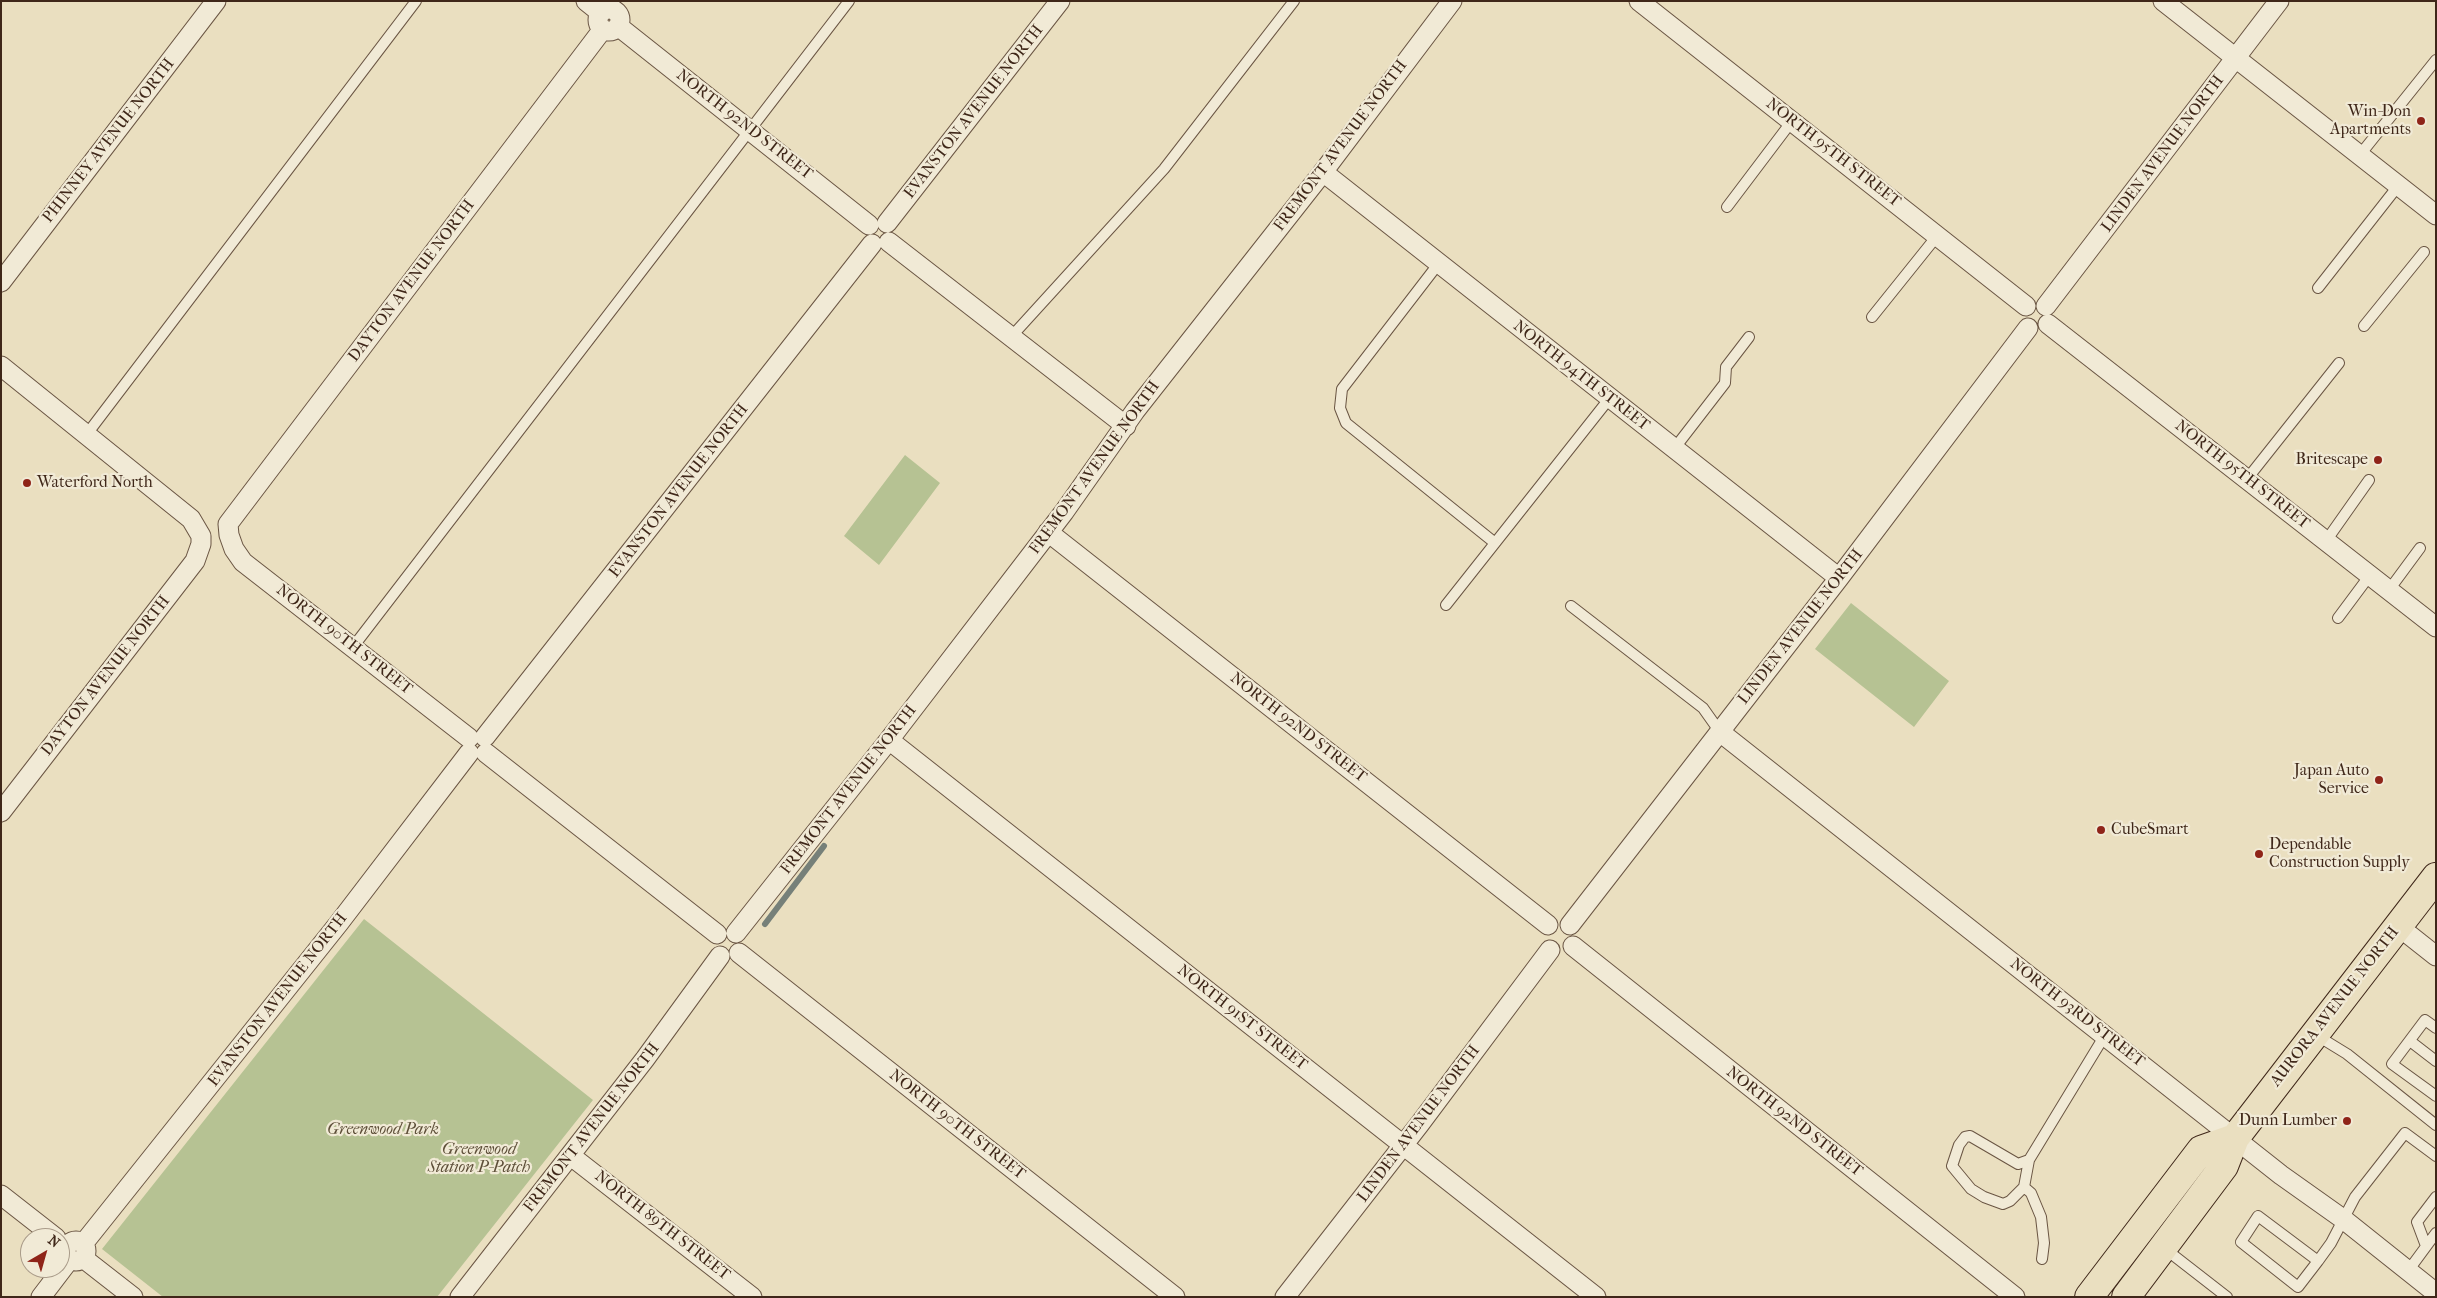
<!DOCTYPE html>
<html>
<head>
<meta charset="utf-8">
<style>
	body { margin:0 }
	#map { position:relative; width:2437px; height:1298px; overflow:hidden; background:#eadfc0; font-family:"IM FELL French Canon",serif }
	canvas { display:block }
	.frame { position:absolute; inset:0; border:2px solid #3f2719; pointer-events:none }
	.north { position:absolute; left:20px; top:1228px; width:50px; height:50px; box-sizing:border-box; background:#f1ead6; border:1px solid #aa9c8a; border-radius:50%; rotate:38deg; font-size:14px; font-weight:700; line-height:20px; text-align:center; color:#3f2719 }
	.north::after { content:''; display:block; margin:auto; width:18px; height:22px; background:#8f2418; clip-path:polygon(50% 0,100% 100%,50% 72%,0 100%) }
</style>
</head>
<body>
<div id="map">
<canvas width="2437" height="1298"></canvas>
<div class="frame"></div>
<div class="north">N</div>
</div>
<script>
const g = document.querySelector('canvas').getContext('2d');
g.lineJoin = 'round';
function fillPath(path, color) {
  g.fillStyle = color;
  g.fill(path, 'evenodd');
}
function shape(rows) {
  const path = new Path2D();
  for (const r of rows) {
    if (r.length === 3) {
      path.moveTo(r[0] + r[2], r[1]);
      path.arc(r[0], r[1], r[2], 0, 2 * Math.PI);
      continue;
    }
    path.moveTo(r[0], r[1]);
    for (let i = 2; i < r.length; i += 2) path.lineTo(r[i], r[i + 1]);
  }
  return path;
}
function stroke(path, color, width, dash) {
  g.strokeStyle = color;
  g.lineWidth = width;
  g.lineCap = dash ? 'butt' : 'round';
  g.setLineDash(dash || []);
  g.stroke(path);
}
function drawText(font, color, halo, rows, align = 'center') {
  g.font = font + ' "IM FELL French Canon",serif';
  g.lineWidth = 4.5;
  g.setLineDash([]);
  g.textBaseline = 'middle';
  g.strokeStyle = halo;
  g.fillStyle = color;
  for (const [text, x, y, turn = 0] of rows) {
    g.save();
    g.translate(x, y);
    g.rotate((+turn || 0) * Math.PI / 180);
    g.textAlign = isNaN(turn) ? turn : align;
    if (halo) g.strokeText(text, 0, 0);
    g.fillText(text, 0, 0);
    g.restore();
  }
}
fillPath(shape([
	[905,455,940,483,879,565,844,536],
	[1851,603,1949,681,1914,727,1815,649],
	[364,919,593,1100,437,1297,163,1297,102,1249]
]), '#b6c293');
stroke(shape([
	[765,924,824,846]
]), '#768079', 6);
const lane = shape([
	[2359,156,2436,60],
	[1727,207,1792,121],
	[1439,263,1342,389,1340,408,1346,423,1495,543],
	[2318,288,2398,186],
	[1872,317,1937,236],
	[2364,326,2424,252],
	[1011,337,1164,169,1294,1],
	[87,434,416,1],
	[1674,449,1725,383,1726,367,1749,337],
	[2247,479,2339,363],
	[2326,541,2369,480],
	[2389,590,2420,548],
	[1446,605,1609,399],
	[1571,606,1703,708,1720,732],
	[2338,618,2370,575],
	[353,647,849,1],
	[2436,1028,2425,1020,2392,1064,2436,1096],
	[2316,1035,2347,1054,2436,1125],
	[2410,1041,2436,1061],
	[2029,1160,2024,1187,2010,1201,2003,1204,1984,1197,1971,1189,1952,1166,1959,1145,1965,1137,1970,1136,2018,1164,2029,1160,2105,1035],
	[2024,1187,2031,1193,2041,1217,2044,1243,2042,1259],
	[2426,1246,2417,1222,2436,1197],
	[2164,1248,2227,1297],
	[2318,1261,2298,1287,2241,1242,2258,1216,2318,1261,2331,1243,2355,1197,2405,1133,2436,1156],
	[2408,1271,2436,1233]
]);
const street = shape([
	[586,1,601,13],
	[1639,1,2026,306],
	[2163,1,2436,215],
	[609,20,11],
	[618,26,869,225],
	[1323,172,1839,578],
	[887,223,1060,1],
	[889,242,1126,426],
	[1,282,216,1],
	[2046,306,2279,1],
	[2048,324,2436,627],
	[1,366,191,519,201,536,201,544,195,561,1,812],
	[1048,532,1548,925],
	[1720,732,2281,1175,2343,1219,2436,1293],
	[485,737,872,244],
	[469,738,243,562,234,549,229,535,228,524,603,29],
	[889,740,1596,1297],
	[486,753,717,934],
	[1570,925,1839,578,2028,328],
	[2398,926,2436,956],
	[736,933,889,740,1064,512,1135,411,1323,172,1452,1],
	[1573,946,2015,1297],
	[739,953,1175,1297],
	[571,1156,752,1297],
	[1,1195,56,1238],
	[76,1251,10],
	[83,1244,339,923,469,753],
	[83,1258,133,1297],
	[41,1297,70,1259],
	[460,1297,645,1059,720,956],
	[1285,1297,1419,1125,1550,950]
]);
const highway = shape([
	[2089,1297,2201,1150,2235,1138],
	[2126,1297,2224,1166,2235,1138,2436,877]
]);
stroke(lane, '#6a5543', 12);
stroke(street, '#6a5543', 21);
stroke(highway, '#3f2719', 30);
stroke(lane, '#f1ead6', 10);
stroke(street, '#f1ead6', 19);
stroke(highway, '#eadfc0', 28);
for (const [x, y, r, color] of [
	[2421,121,5,"#8f2418"],
	[2378,460,5,"#8f2418"],
	[27,483,5,"#8f2418"],
	[2379,780,5,"#8f2418"],
	[2101,830,5,"#8f2418"],
	[2259,854,5,"#8f2418"],
	[2347,1121,5,"#8f2418"]
]) {
  const dot = new Path2D();
  dot.arc(x, y, r, 0, 2 * Math.PI);
  g.fillStyle = color;
  g.fill(dot);
  stroke(dot, '#f1ead6', 2);
}
drawText('16px', '#3f2719', '#f1ead6', [
	["EVANSTON AVENUE NORTH",974,112,-52],
	["NORTH 92ND STREET",744,125,38],
	["PHINNEY AVENUE NORTH",109,141,-52],
	["FREMONT AVENUE NORTH",1341,146,-53],
	["NORTH 95TH STREET",1833,153,38],
	["LINDEN AVENUE NORTH",2163,154,-53],
	["DAYTON AVENUE NORTH",412,281,-53],
	["NORTH 94TH STREET",1581,376,38],
	["FREMONT AVENUE NORTH",1095,468,-54],
	["NORTH 95TH STREET",2242,475,38],
	["EVANSTON AVENUE NORTH",679,491,-52],
	["LINDEN AVENUE NORTH",1801,627,-52],
	["NORTH 90TH STREET",344,640,38],
	["DAYTON AVENUE NORTH",106,676,-52],
	["NORTH 92ND STREET",1298,728,38],
	["FREMONT AVENUE NORTH",849,790,-52],
	["EVANSTON AVENUE NORTH",278,1000,-52],
	["AURORA AVENUE NORTH",2335,1007,-52],
	["NORTH 93RD STREET",2077,1013,38],
	["NORTH 91ST STREET",1242,1018,38],
	["NORTH 92ND STREET",1794,1122,38],
	["LINDEN AVENUE NORTH",1419,1124,-53],
	["NORTH 90TH STREET",957,1125,38],
	["FREMONT AVENUE NORTH",592,1128,-52],
	["NORTH 89TH STREET",662,1226,38]
]);
drawText('16px', '#3f2719', '#f1ead6', [
	["Win-Don",2411,112],
	["Apartments",2411,130],
	["Britescape",2368,460],
	["Waterford North",37,483,"left"],
	["Japan Auto",2369,771],
	["Service",2369,789],
	["CubeSmart",2111,830,"left"],
	["Dependable",2269,845,"left"],
	["Construction Supply",2269,863,"left"],
	["Dunn Lumber",2337,1121]
], 'right');
drawText('italic 16px', '#5d4e38', '#f1ead6', [
	["Greenwood Park",383,1130],
	["Greenwood",479,1150],
	["Station P-Patch",479,1168]
]);
</script>
</body>
</html>
